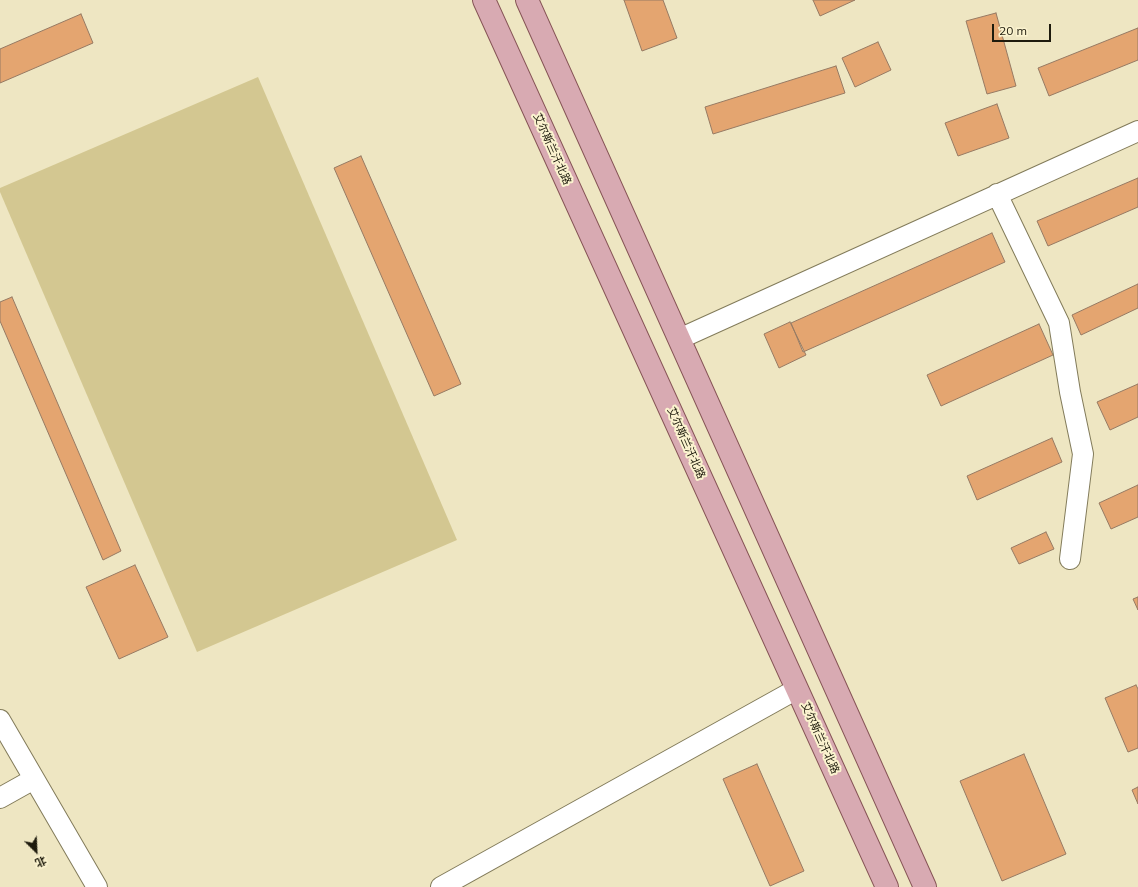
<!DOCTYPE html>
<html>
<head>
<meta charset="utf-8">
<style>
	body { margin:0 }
	#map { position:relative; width:1138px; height:887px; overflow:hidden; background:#eee6c2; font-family:Mulish,"Noto Sans SC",sans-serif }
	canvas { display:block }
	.north { position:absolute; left:16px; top:831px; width:40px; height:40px; -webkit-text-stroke:3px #fbf3cf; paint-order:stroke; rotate:156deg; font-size:11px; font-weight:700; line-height:16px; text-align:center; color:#1e1b0d }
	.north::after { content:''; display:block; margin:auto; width:14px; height:18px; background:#1e1b0d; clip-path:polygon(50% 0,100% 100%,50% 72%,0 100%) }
	.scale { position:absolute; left:992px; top:24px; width:59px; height:18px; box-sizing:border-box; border:2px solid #1e1b0d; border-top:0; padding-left:5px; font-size:12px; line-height:14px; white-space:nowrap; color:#1e1b0d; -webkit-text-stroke:3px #fbf3cf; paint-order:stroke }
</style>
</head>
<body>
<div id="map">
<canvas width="1138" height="887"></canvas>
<div class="north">北</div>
<div class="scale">20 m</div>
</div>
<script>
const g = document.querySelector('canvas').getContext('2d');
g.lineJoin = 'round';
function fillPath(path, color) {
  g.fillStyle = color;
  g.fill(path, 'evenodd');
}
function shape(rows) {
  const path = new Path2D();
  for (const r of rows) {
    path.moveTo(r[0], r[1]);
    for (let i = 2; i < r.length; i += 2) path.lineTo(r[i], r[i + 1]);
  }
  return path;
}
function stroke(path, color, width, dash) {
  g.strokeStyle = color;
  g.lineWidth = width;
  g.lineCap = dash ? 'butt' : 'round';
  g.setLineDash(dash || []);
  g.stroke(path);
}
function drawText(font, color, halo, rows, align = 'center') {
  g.font = font + ' Mulish,"Noto Sans SC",sans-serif';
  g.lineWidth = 4;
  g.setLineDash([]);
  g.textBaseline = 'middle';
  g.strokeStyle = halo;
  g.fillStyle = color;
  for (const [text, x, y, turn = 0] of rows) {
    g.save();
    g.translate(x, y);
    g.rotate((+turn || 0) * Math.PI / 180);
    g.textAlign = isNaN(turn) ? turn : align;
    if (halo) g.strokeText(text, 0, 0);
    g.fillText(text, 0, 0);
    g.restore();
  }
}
fillPath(shape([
	[258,77,457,540,197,652,0,192,0,188]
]), '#d3c791');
const building = shape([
	[624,0,663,0,677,38,642,51,624,0],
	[813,0,855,0,820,16,813,0],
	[996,13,1016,86,987,94,966,21,996,13],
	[81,14,93,43,0,83,0,49,81,14],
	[1138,28,1138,60,1049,96,1038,68,1138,28],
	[878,42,891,70,855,87,842,58,878,42],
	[836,66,845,93,713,134,705,107,836,66],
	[997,104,1009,138,958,156,945,123,997,104],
	[361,156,461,384,434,396,334,168,361,156],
	[1138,178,1138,207,1048,246,1037,221,1138,178],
	[992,233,1005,262,803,352,791,323,992,233],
	[1138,284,1138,308,1081,335,1072,315,1138,284],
	[12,297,121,551,103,560,0,321,0,302,12,297],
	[790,322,806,355,779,368,764,334,790,322],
	[1039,324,1053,355,941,406,927,375,1039,324],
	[1138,384,1138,417,1110,430,1097,402,1138,384],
	[1052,438,1062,462,977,500,967,476,1052,438],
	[1138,485,1138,517,1111,529,1099,503,1138,485],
	[1046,532,1054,549,1019,564,1011,548,1046,532],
	[135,565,168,637,119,659,86,587,135,565],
	[1138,597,1138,610,1133,599,1138,597],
	[1136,685,1138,689,1138,748,1128,752,1105,698,1136,685],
	[1024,754,1066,854,1002,881,960,781,1024,754],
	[757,764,804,871,770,886,723,779,757,764],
	[1138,787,1138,804,1132,790,1138,787]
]);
fillPath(building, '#e4a570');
stroke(building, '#967a63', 1);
const minor = shape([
	[997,194,1059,323,1070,392,1083,454,1070,559],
	[679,339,1138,131],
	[0,720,97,887],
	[0,798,34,779],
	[441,887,797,689]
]);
const major = shape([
	[484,0,887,887],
	[527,0,925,887]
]);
stroke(minor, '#827b5a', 22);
stroke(major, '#865456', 24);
stroke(minor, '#fff', 20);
stroke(major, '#d8aab2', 22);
drawText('11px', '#1e1b0d', '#fbf3cf', [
	["艾尔斯兰汗北路",552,149,66],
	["艾尔斯兰汗北路",686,443,66],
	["艾尔斯兰汗北路",820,738,66]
]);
</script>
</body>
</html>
